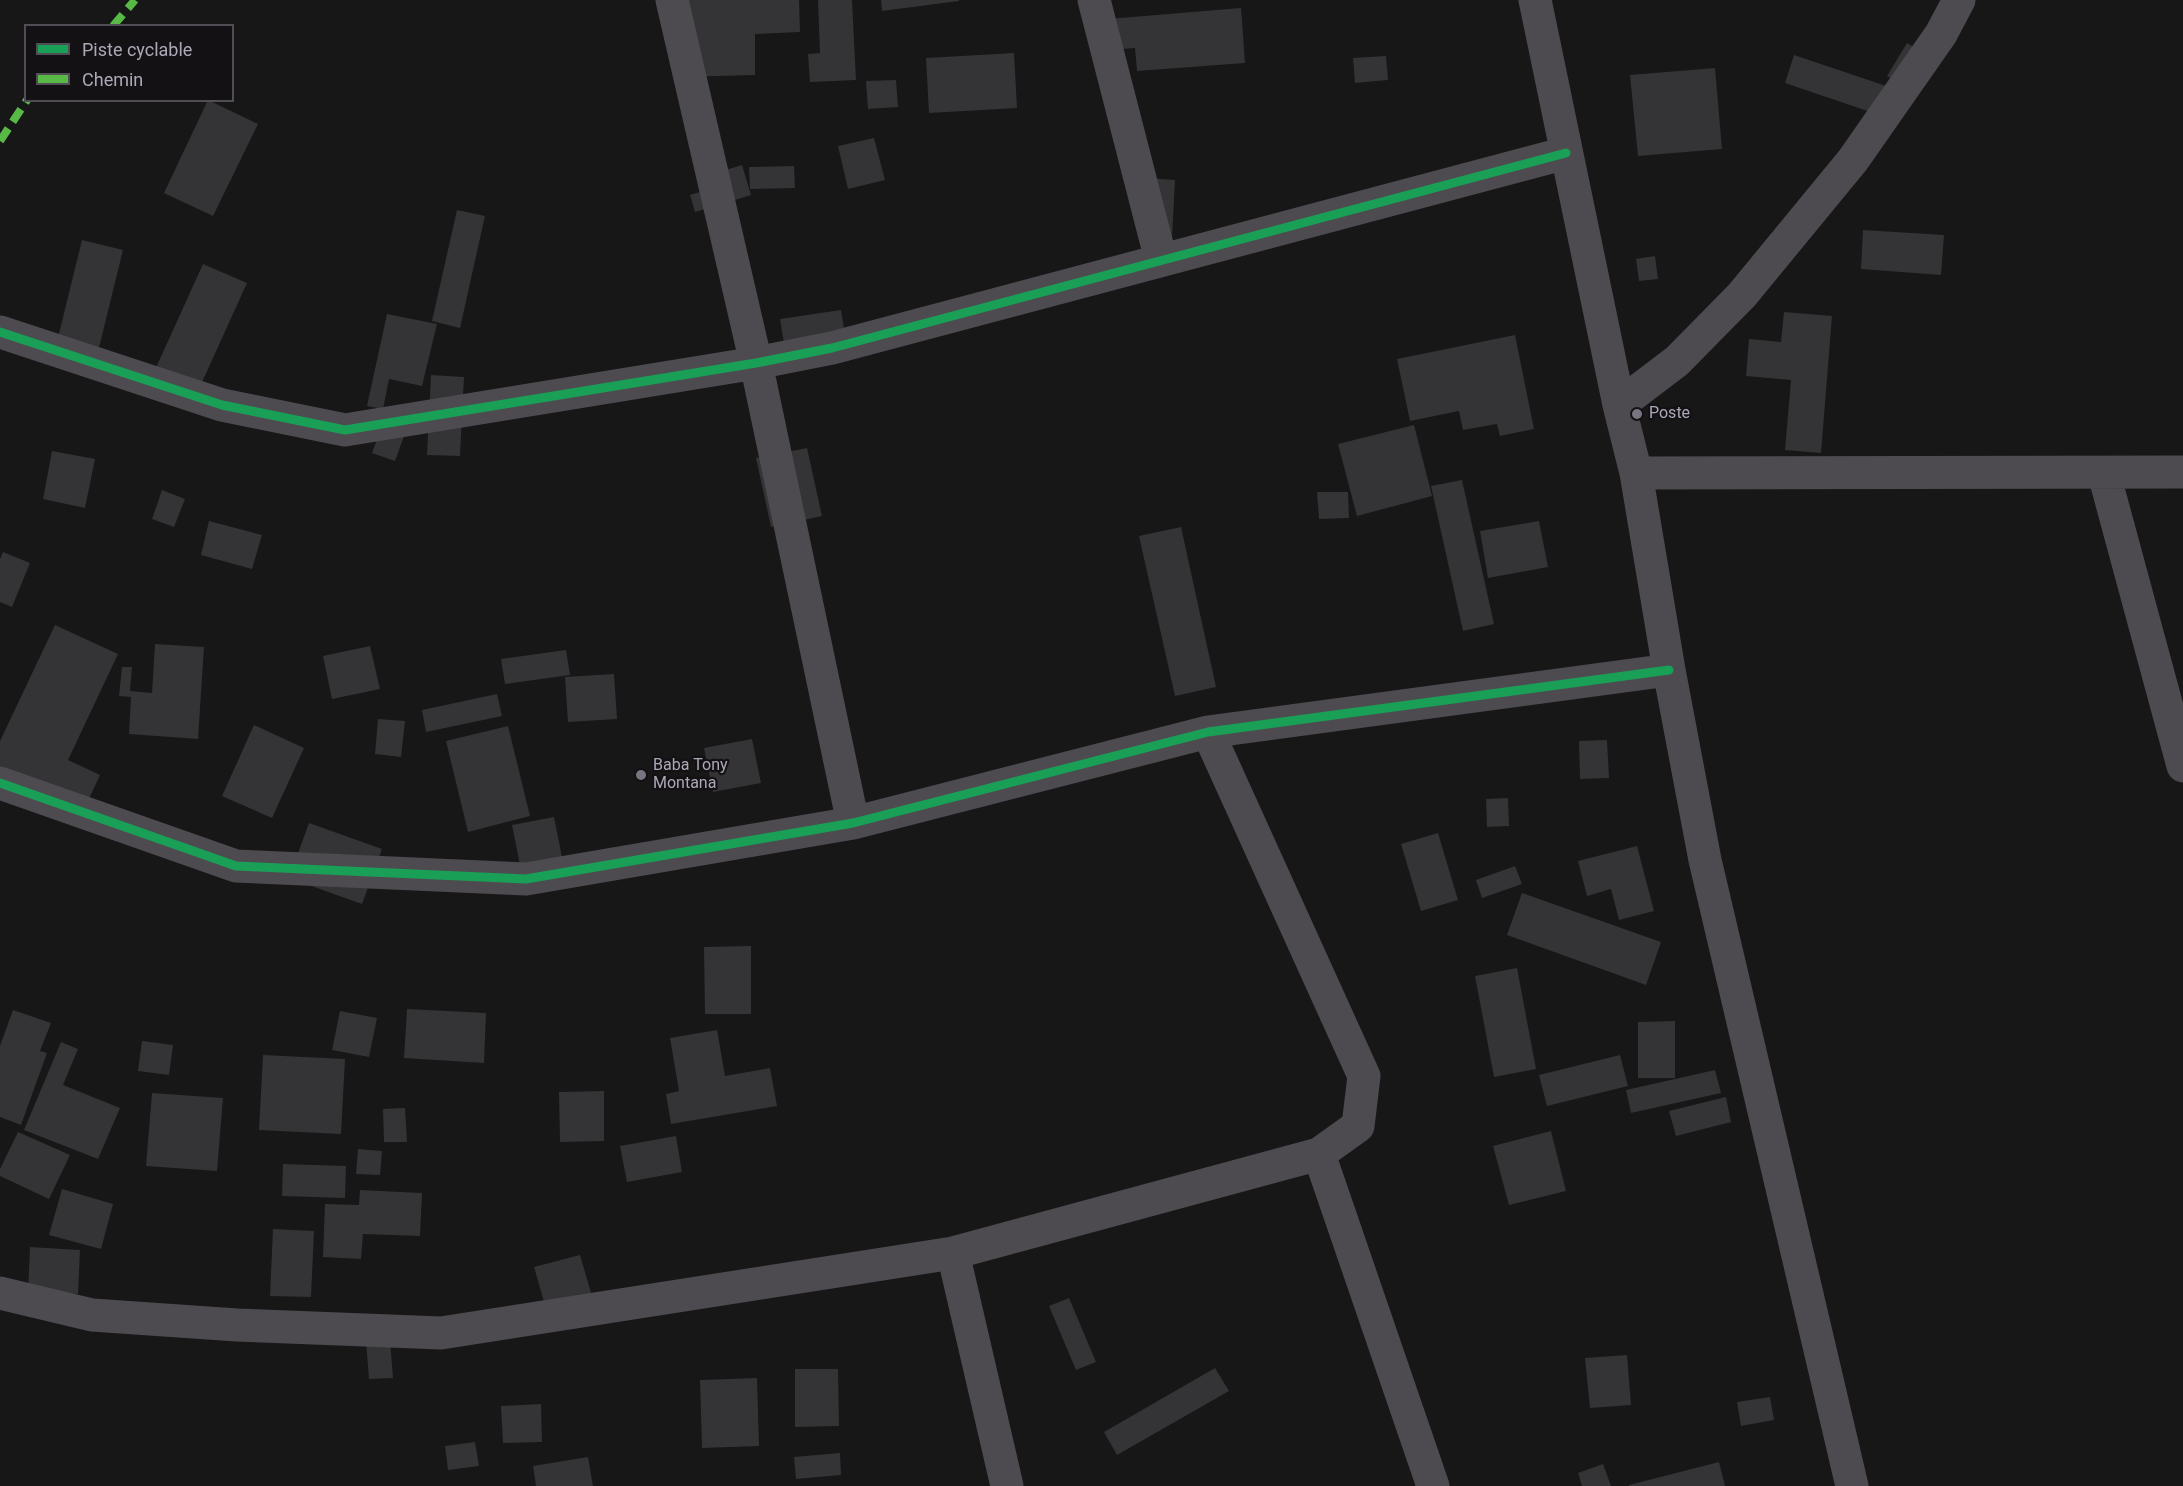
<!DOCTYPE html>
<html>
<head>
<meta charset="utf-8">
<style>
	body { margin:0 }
	#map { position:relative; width:2183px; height:1486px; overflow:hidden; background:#171717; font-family:Roboto,sans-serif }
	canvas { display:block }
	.legend { position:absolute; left:24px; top:24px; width:210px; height:78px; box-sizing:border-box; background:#131113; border:2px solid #514d55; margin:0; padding:8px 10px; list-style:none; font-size:18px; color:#ada8b8 }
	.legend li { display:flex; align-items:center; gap:12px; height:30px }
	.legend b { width:30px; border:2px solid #514d55 }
</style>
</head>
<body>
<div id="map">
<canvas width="2183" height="1486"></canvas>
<ul class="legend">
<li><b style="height:8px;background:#1a9f57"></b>Piste cyclable</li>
<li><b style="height:8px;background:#58b947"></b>Chemin</li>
</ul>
</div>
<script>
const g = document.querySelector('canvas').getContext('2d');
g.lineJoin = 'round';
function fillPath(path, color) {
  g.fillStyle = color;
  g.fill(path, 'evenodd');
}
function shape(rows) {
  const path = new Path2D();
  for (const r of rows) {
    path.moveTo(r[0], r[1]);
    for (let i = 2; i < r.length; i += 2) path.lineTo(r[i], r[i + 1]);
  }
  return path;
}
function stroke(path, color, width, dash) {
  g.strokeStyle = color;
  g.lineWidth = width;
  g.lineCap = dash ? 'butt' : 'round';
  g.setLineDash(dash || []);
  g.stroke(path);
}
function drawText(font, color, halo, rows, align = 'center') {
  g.font = font + ' Roboto,sans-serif';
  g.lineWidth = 4.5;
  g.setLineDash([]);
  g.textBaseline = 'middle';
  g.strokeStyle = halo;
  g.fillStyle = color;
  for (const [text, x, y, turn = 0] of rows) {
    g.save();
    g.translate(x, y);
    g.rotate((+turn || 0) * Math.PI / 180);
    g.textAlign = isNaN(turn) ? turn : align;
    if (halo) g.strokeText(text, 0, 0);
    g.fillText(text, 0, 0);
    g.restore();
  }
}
fillPath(shape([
	[678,0,799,0,800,32,755,34,755,75,680,77],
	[818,0,852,0,856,80,810,82,808,54,820,53],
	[881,0,959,0,959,1,882,11],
	[1241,8,1245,63,1137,71,1135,48,1110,50,1108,19],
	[1907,43,1928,55,1908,89,1887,76],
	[1014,53,1017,108,929,113,926,58],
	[1794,55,1904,92,1894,120,1785,83],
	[1386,56,1388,80,1355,83,1353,58],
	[1715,68,1722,149,1638,156,1630,75],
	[896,80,898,107,868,109,866,81],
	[208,100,258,124,213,216,164,193],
	[874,138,885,180,848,189,838,146],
	[742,165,751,195,695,212,690,195,713,188,709,175],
	[794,166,795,188,750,189,749,167],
	[1145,178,1175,180,1171,258],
	[457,210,485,216,460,328,432,321],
	[1863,230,1944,235,1941,275,1861,269],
	[82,240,123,250,95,364,54,354],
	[1655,256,1658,279,1639,281,1636,259],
	[203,264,247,283,198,391,154,372],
	[841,310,849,359,788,368,780,319],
	[1784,312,1832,316,1821,453,1785,450,1791,380,1746,376,1749,339,1781,342],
	[387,314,437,324,422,386,389,379,383,409,367,406],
	[1515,335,1534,429,1500,436,1497,424,1463,430,1459,411,1410,421,1397,359],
	[431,375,464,377,460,456,427,455],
	[384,420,407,428,395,461,372,453],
	[1414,425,1432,496,1357,516,1338,444],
	[807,448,822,516,771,527,756,458],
	[52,451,95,459,85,508,43,499],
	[1462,480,1494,624,1463,631,1431,486],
	[162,490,185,499,174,527,152,519],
	[1317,492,1348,492,1349,518,1319,519],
	[209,521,262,535,252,569,201,555],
	[1539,521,1548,567,1488,578,1480,531],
	[1181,527,1216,687,1175,696,1139,536],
	[3,552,30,563,12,607,0,602,0,559],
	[55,625,118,654,68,760,100,775,80,818,0,780,0,741],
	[155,644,204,647,198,739,129,734,131,697,119,696,122,667,132,667,130,691,152,693],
	[370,646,380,689,332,699,323,656],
	[566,650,570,675,505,684,501,659],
	[614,674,617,719,568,722,565,677],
	[497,694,502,716,426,732,422,710],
	[378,719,405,721,401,757,375,754],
	[254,725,304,748,272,818,222,796],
	[508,726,530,816,468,832,446,741],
	[752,739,761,783,713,792,704,748],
	[1607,740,1609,778,1580,779,1579,741],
	[1508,798,1509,826,1487,827,1486,799],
	[554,817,562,857,520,865,512,825],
	[309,823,382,849,362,904,289,878],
	[1438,833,1458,900,1421,911,1401,844],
	[1637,846,1654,911,1619,920,1611,889,1587,896,1578,861],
	[1515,866,1522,884,1482,898,1476,880],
	[1522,893,1661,942,1646,985,1507,935],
	[751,946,751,1014,705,1014,704,947],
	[1517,968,1536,1069,1494,1077,1475,976],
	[407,1009,486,1013,484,1063,404,1058],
	[13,1010,51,1023,40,1051,47,1053,21,1125,0,1117,0,1046],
	[340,1011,377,1018,369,1057,332,1050],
	[1675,1021,1675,1078,1638,1078,1638,1022],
	[717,1030,725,1076,770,1068,777,1106,671,1124,666,1094,679,1091,670,1038],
	[142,1041,173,1045,169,1075,138,1071],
	[61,1042,78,1049,63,1085,120,1108,98,1159,24,1130],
	[263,1055,345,1059,341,1134,259,1130],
	[1620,1055,1628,1086,1547,1106,1539,1075],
	[1715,1070,1721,1093,1631,1113,1626,1090],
	[604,1091,604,1141,560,1142,559,1092],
	[152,1093,223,1098,217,1171,146,1166],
	[1726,1097,1731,1122,1676,1136,1669,1111],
	[405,1108,407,1142,384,1142,383,1109],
	[1551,1131,1566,1191,1509,1205,1493,1146],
	[18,1132,70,1155,49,1199,0,1176,0,1169],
	[676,1136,682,1172,627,1182,620,1146],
	[358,1149,382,1151,380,1175,356,1174],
	[283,1164,346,1166,345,1198,282,1196],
	[62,1189,113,1204,101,1249,49,1235],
	[360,1190,422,1193,420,1236,363,1234,361,1259,323,1257,325,1204,359,1205],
	[273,1229,314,1231,311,1297,270,1296],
	[30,1247,80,1250,78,1294,28,1292],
	[580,1255,594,1303,548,1316,534,1267],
	[1069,1298,1096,1362,1076,1370,1049,1306],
	[390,1340,393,1378,369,1379,366,1341],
	[1627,1355,1631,1405,1590,1408,1585,1358],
	[1215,1368,1229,1391,1117,1455,1104,1432],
	[795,1369,838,1369,839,1426,795,1427],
	[757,1378,759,1446,702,1448,700,1380],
	[1770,1397,1774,1420,1741,1426,1737,1402],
	[541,1404,542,1442,503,1443,501,1406],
	[475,1442,479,1466,448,1470,445,1446],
	[840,1453,841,1475,796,1479,794,1457],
	[588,1457,593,1486,536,1486,533,1466],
	[1719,1462,1725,1486,1629,1486,1629,1485],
	[1603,1464,1611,1486,1582,1486,1578,1473]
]), '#343335');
stroke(shape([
	[672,0,756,363,853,823],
	[1094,0,1161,260],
	[1535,0,1619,405,1636,473,1669,670,1705,860,1852,1486],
	[0,332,222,405,345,430,756,363,832,348,1566,153],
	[1619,405,1677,361,1742,295,1853,160,1941,34,1959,0],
	[1636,473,2183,472],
	[2104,474,2183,766],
	[1208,732,1364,1076,1358,1126,1319,1154,1433,1486],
	[0,783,236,866,526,879,853,823,1208,732,1669,670],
	[953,1253,1007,1486],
	[0,1293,92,1315,237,1325,441,1333,953,1253,1319,1154]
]), '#4d4b50', 33);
stroke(shape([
	[113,26,135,0],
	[0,141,27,100]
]), '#58b947', 8, [15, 8]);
stroke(shape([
	[0,332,222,405,345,430,756,363,832,348,1566,153],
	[0,783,236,866,526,879,853,823,1208,732,1669,670]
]), '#1a9f57', 9);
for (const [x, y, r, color] of [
	[1637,414,6,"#787580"],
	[641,775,6,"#787580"]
]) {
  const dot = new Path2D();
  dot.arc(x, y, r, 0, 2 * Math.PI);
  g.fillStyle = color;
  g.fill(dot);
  stroke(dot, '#131113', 2);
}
drawText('16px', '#ada8b8', '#131113', [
	["Poste",1649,414],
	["Baba Tony",653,766],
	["Montana",653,784]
], 'left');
</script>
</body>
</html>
